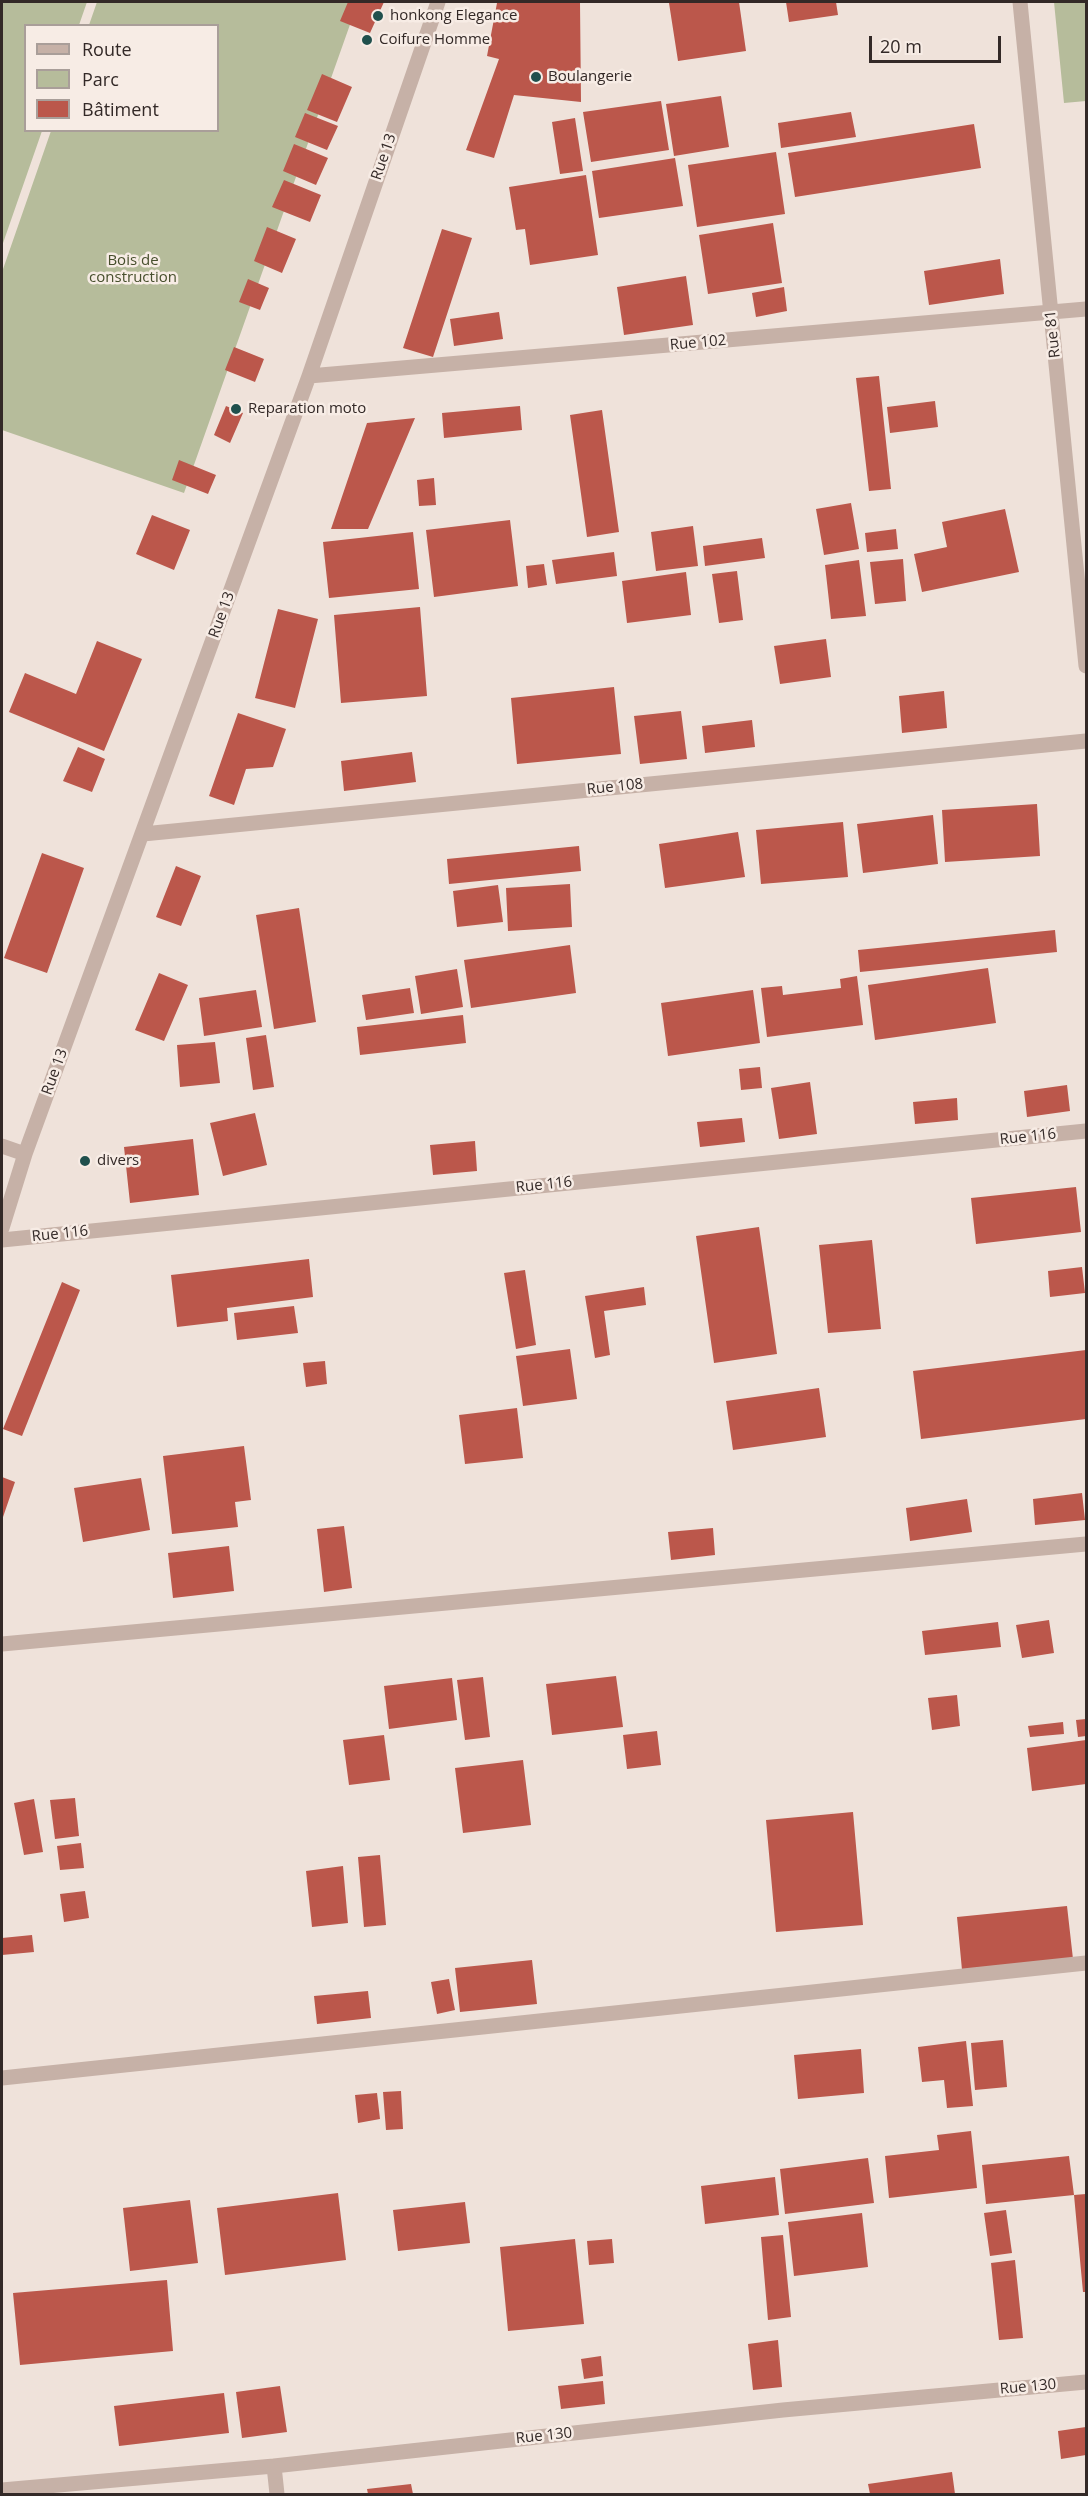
<!DOCTYPE html>
<html>
<head>
<meta charset="utf-8">
<style>
	body { margin:0 }
	#map { position:relative; width:1088px; height:2496px; overflow:hidden; background:#efe2da; font-family:"Open Sans",sans-serif }
	canvas { display:block }
	.frame { position:absolute; inset:0; border:3px solid #332927; pointer-events:none }
	.legend { position:absolute; left:24px; top:24px; width:195px; height:108px; box-sizing:border-box; background:#f7ece5; border:2px solid #a99e99; margin:0; padding:8px 10px; list-style:none; font-size:18px; color:#332927 }
	.legend li { display:flex; align-items:center; gap:12px; height:30px }
	.legend b { width:30px; border:2px solid #a99e99 }
	.scale { position:absolute; left:869px; top:36px; width:132px; height:27px; box-sizing:border-box; border:3px solid #332927; border-top:0; padding-left:8px; font-size:18px; line-height:21px; white-space:nowrap; color:#332927; -webkit-text-stroke:4px #f7ece5; paint-order:stroke }
</style>
</head>
<body>
<div id="map">
<canvas width="1088" height="2496"></canvas>
<div class="frame"></div>
<ul class="legend">
<li><b style="height:8px;background:#c6b1a7"></b>Route</li>
<li><b style="height:16px;background:#b6bc9b"></b>Parc</li>
<li><b style="height:16px;background:#bb574b"></b>Bâtiment</li>
</ul>
<div class="scale">20 m</div>
</div>
<script>
const g = document.querySelector('canvas').getContext('2d');
g.lineJoin = 'round';
function fillPath(path, color) {
  g.fillStyle = color;
  g.fill(path, 'evenodd');
}
function shape(rows) {
  const path = new Path2D();
  for (const r of rows) {
    path.moveTo(r[0], r[1]);
    for (let i = 2; i < r.length; i += 2) path.lineTo(r[i], r[i + 1]);
  }
  return path;
}
function stroke(path, color, width, dash) {
  g.strokeStyle = color;
  g.lineWidth = width;
  g.lineCap = dash ? 'butt' : 'round';
  g.setLineDash(dash || []);
  g.stroke(path);
}
function drawText(font, color, halo, rows, align = 'center') {
  g.font = font + ' "Open Sans",sans-serif';
  g.lineWidth = 5;
  g.setLineDash([]);
  g.textBaseline = 'middle';
  g.strokeStyle = halo;
  g.fillStyle = color;
  for (const [text, x, y, turn = 0] of rows) {
    g.save();
    g.translate(x, y);
    g.rotate((+turn || 0) * Math.PI / 180);
    g.textAlign = isNaN(turn) ? turn : align;
    if (halo) g.strokeText(text, 0, 0);
    g.fillText(text, 0, 0);
    g.restore();
  }
}
fillPath(shape([
	[2,2,87,2,79,25,26,26,26,130,42,131,2,246],
	[97,2,358,2,184,493,2,430,2,272,51,131,218,130,218,26,89,25],
	[1054,2,1086,2,1086,101,1064,103]
]), '#b6bc9b');
fillPath(shape([
	[348,2,384,2,370,33,340,21],
	[680,2,739,2,746,51,678,61,669,3],
	[786,2,836,2,838,15,789,22],
	[497,3,580,3,581,102,514,95,494,158,466,150,499,59,487,56],
	[322,74,352,87,337,122,307,110],
	[721,96,729,147,674,156,666,104],
	[661,101,669,150,591,162,583,112],
	[851,112,856,137,781,148,778,123],
	[305,113,338,126,327,150,295,137],
	[575,118,583,171,560,174,552,122],
	[974,124,981,168,795,197,788,153],
	[294,144,328,158,316,185,283,171],
	[776,152,785,214,697,227,688,165],
	[675,158,683,206,599,218,592,171],
	[586,175,598,255,530,265,525,229,516,230,509,187],
	[284,180,321,195,310,222,272,207],
	[773,223,782,283,708,294,699,235],
	[267,227,296,239,282,273,254,261],
	[442,229,472,238,433,357,403,348],
	[1000,259,1004,294,929,305,924,271],
	[686,276,693,325,624,335,617,287],
	[248,279,269,288,260,310,239,302],
	[784,287,787,311,756,317,752,293],
	[499,312,503,339,454,346,450,319],
	[234,347,264,359,255,382,225,370],
	[879,376,891,489,869,491,856,378],
	[935,401,938,427,890,433,887,407],
	[226,406,243,413,230,443,214,435],
	[520,406,522,430,444,438,442,413],
	[602,410,619,532,587,537,570,415],
	[415,418,368,529,331,529,367,423],
	[179,460,216,475,208,494,172,480],
	[434,478,436,505,419,506,417,480],
	[851,503,859,549,824,555,816,509],
	[1005,509,1019,572,922,592,914,554,947,547,942,522],
	[152,515,190,530,174,570,136,554],
	[510,520,518,586,434,597,426,530],
	[693,526,698,566,656,571,651,532],
	[896,529,898,549,867,552,865,533],
	[413,532,419,589,329,598,323,542],
	[762,538,765,558,705,566,703,546],
	[614,552,617,576,556,584,552,560],
	[903,559,906,601,875,604,870,562],
	[859,560,866,616,831,619,825,565],
	[544,564,547,585,528,588,526,566],
	[737,571,743,620,719,623,712,574],
	[686,572,691,615,627,623,622,581],
	[420,607,427,696,341,703,334,615],
	[278,609,318,619,295,708,255,698],
	[826,639,831,677,780,684,774,646],
	[97,641,142,659,104,751,9,712,25,673,76,694],
	[614,687,621,754,517,764,511,698],
	[944,691,947,728,902,733,899,696],
	[681,711,687,759,640,764,634,716],
	[238,713,286,729,273,767,246,769,234,805,209,796],
	[752,720,755,747,705,753,702,726],
	[78,747,105,759,92,792,63,781],
	[412,752,416,782,344,791,341,761],
	[1037,804,1040,856,945,862,942,810],
	[933,815,938,864,863,873,857,824],
	[843,822,848,877,761,884,756,830],
	[738,832,745,877,665,888,659,844],
	[579,846,581,871,449,884,447,859],
	[42,853,84,868,47,973,4,958],
	[176,866,201,876,181,926,156,917],
	[570,884,572,927,508,931,506,888],
	[498,885,503,922,457,927,453,891],
	[299,908,316,1022,274,1029,256,915],
	[1055,930,1057,952,860,972,858,950],
	[570,945,576,993,471,1008,464,960],
	[988,968,996,1023,875,1040,868,985],
	[457,969,463,1007,421,1014,415,976],
	[159,973,188,985,164,1041,135,1030],
	[857,976,863,1025,767,1037,761,988,782,986,783,995,841,988,840,979],
	[410,988,414,1013,366,1020,362,995],
	[256,990,262,1027,204,1036,199,998],
	[753,990,760,1043,668,1056,661,1003],
	[463,1015,466,1043,360,1055,357,1027],
	[266,1035,274,1087,253,1090,246,1038],
	[215,1042,220,1083,180,1087,177,1045],
	[760,1067,762,1088,741,1090,739,1069],
	[810,1082,817,1134,779,1139,771,1088],
	[1067,1085,1070,1111,1027,1117,1024,1091],
	[957,1098,958,1120,915,1124,913,1102],
	[255,1113,267,1165,223,1176,210,1123],
	[742,1118,745,1142,700,1147,697,1122],
	[193,1139,199,1195,130,1203,124,1147],
	[475,1141,477,1171,433,1175,430,1145],
	[1076,1187,1081,1232,976,1244,971,1198],
	[759,1227,777,1354,714,1363,696,1236],
	[872,1240,881,1329,828,1333,819,1245],
	[309,1259,313,1297,227,1308,228,1321,177,1327,171,1275],
	[1082,1267,1085,1293,1050,1297,1048,1271],
	[525,1270,536,1345,516,1349,504,1273],
	[62,1282,80,1290,22,1436,3,1429],
	[644,1287,646,1305,604,1311,610,1355,595,1358,585,1296],
	[294,1306,298,1333,237,1340,234,1313],
	[570,1349,577,1399,523,1406,516,1356],
	[1086,1350,1086,1419,921,1439,913,1371],
	[325,1361,327,1384,306,1387,303,1363],
	[819,1388,826,1437,733,1450,726,1401],
	[517,1408,523,1458,465,1464,459,1415],
	[244,1446,251,1500,235,1502,238,1527,172,1534,163,1456],
	[2,1477,15,1482,2,1520],
	[141,1478,150,1530,83,1542,74,1488],
	[1082,1493,1085,1520,1035,1525,1033,1499],
	[967,1499,972,1532,910,1541,906,1508],
	[344,1526,352,1588,324,1592,317,1529],
	[713,1528,715,1555,671,1560,668,1532],
	[229,1546,234,1591,173,1598,168,1553],
	[1049,1620,1054,1653,1022,1658,1016,1625],
	[998,1622,1001,1647,925,1655,922,1631],
	[616,1676,623,1727,552,1735,546,1684],
	[483,1677,490,1737,465,1740,457,1680],
	[452,1678,457,1720,389,1729,384,1686],
	[957,1695,960,1726,932,1730,928,1698],
	[1086,1719,1086,1736,1078,1737,1076,1720],
	[1063,1722,1064,1734,1030,1737,1028,1726],
	[657,1731,661,1765,627,1769,623,1735],
	[384,1735,390,1780,349,1785,343,1740],
	[1086,1740,1086,1784,1032,1791,1027,1748],
	[523,1760,531,1825,463,1833,455,1768],
	[75,1798,79,1836,55,1839,50,1800],
	[34,1799,43,1852,24,1855,14,1803],
	[853,1812,863,1925,776,1932,766,1820],
	[81,1843,84,1868,60,1870,57,1846],
	[380,1855,386,1925,364,1927,358,1857],
	[343,1866,348,1923,312,1927,306,1871],
	[85,1891,89,1918,64,1922,60,1894],
	[1067,1906,1073,1959,962,1970,957,1917],
	[32,1935,34,1952,2,1955,2,1938],
	[532,1960,537,2004,460,2012,455,1968],
	[449,1979,455,2010,437,2014,431,1982],
	[368,1991,371,2018,317,2024,314,1996],
	[1003,2040,1007,2087,975,2090,971,2043],
	[966,2041,973,2106,947,2108,944,2080,922,2082,918,2047],
	[861,2049,864,2093,798,2099,794,2055],
	[401,2091,403,2129,386,2130,383,2092],
	[377,2093,380,2119,358,2123,355,2095],
	[971,2131,977,2188,889,2198,885,2156,939,2150,937,2135],
	[1069,2156,1074,2195,986,2204,982,2165],
	[868,2158,874,2203,785,2214,780,2169],
	[775,2177,779,2215,705,2224,701,2186],
	[338,2193,346,2260,225,2275,217,2208],
	[1086,2194,1086,2292,1083,2292,1074,2195],
	[190,2200,198,2263,130,2271,123,2208],
	[465,2202,470,2243,398,2251,393,2210],
	[1006,2210,1012,2253,990,2256,984,2213],
	[862,2213,868,2267,794,2276,788,2222],
	[783,2235,791,2317,768,2320,761,2237],
	[575,2239,584,2324,508,2331,500,2247],
	[612,2239,614,2263,589,2265,587,2241],
	[1015,2260,1023,2338,999,2340,991,2263],
	[167,2280,173,2351,20,2365,13,2293],
	[778,2340,782,2387,753,2390,748,2344],
	[601,2356,603,2376,584,2379,581,2359],
	[603,2381,605,2404,561,2409,558,2386],
	[280,2386,287,2432,242,2438,236,2392],
	[224,2393,229,2433,119,2446,114,2406],
	[1086,2427,1086,2455,1061,2459,1058,2431],
	[952,2472,955,2494,870,2494,868,2484],
	[411,2484,413,2494,368,2494,367,2489]
]), '#bb574b');
stroke(shape([
	[1020,2,1086,666],
	[309,376,1086,309],
	[143,834,1086,741],
	[2,1146,25,1154],
	[2,1228,25,1154,309,376,438,2],
	[2,1240,1086,1131],
	[2,1644,1086,1544],
	[2,2078,1086,1963],
	[274,2466,277,2494],
	[2,2490,274,2466,783,2410,1086,2382]
]), '#c6b1a7', 15);
for (const [x, y, r, color] of [
	[378,16,6,"#20504d"],
	[367,40,6,"#20504d"],
	[536,77,6,"#20504d"],
	[236,409,6,"#20504d"],
	[85,1161,6,"#20504d"]
]) {
  const dot = new Path2D();
  dot.arc(x, y, r, 0, 2 * Math.PI);
  g.fillStyle = color;
  g.fill(dot);
  stroke(dot, '#f7ece5', 2);
}
drawText('15px', '#332927', '#f7ece5', [
	["honkong Elegance",390,16],
	["Coifure Homme",379,40],
	["Boulangerie",548,77],
	["Reparation moto",248,409],
	["divers",97,1161]
], 'left');
drawText('15px', '#332927', '#f7ece5', [
	["Rue 13",384,157,-71],
	["Rue 81",1053,334,-96],
	["Rue 102",698,343,-5],
	["Rue 13",222,615,-70],
	["Rue 108",615,787,-6],
	["Rue 13",55,1072,-70],
	["Rue 116",1028,1137,-6],
	["Rue 116",544,1185,-6],
	["Rue 116",60,1234,-6],
	["Rue 130",1028,2387,-5],
	["Rue 130",544,2436,-6]
]);
drawText('15px', '#474f2d', '#f7ece5', [
	["Bois de",133,261],
	["construction",133,278]
]);
</script>
</body>
</html>
